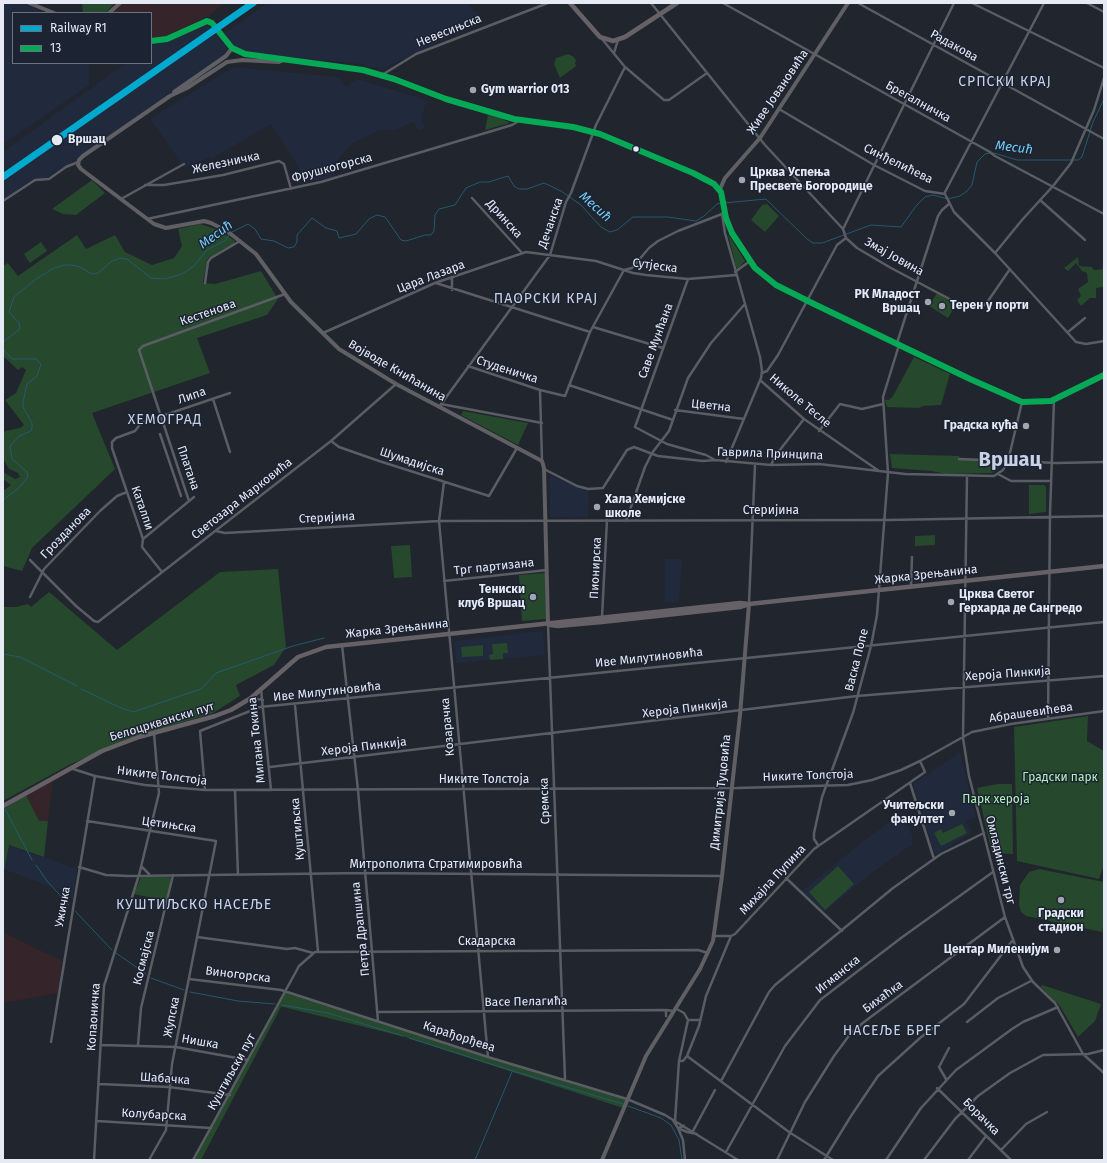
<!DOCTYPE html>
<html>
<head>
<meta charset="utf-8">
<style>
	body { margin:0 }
	#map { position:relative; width:1107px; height:1163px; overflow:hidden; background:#21252d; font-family:"Fira Sans",sans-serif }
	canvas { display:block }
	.frame { position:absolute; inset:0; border:4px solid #e5eaf5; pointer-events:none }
	.legend { position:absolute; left:12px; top:12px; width:140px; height:52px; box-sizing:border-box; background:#1c2332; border:1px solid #6c7380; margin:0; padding:5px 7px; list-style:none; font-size:12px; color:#e5eaf5 }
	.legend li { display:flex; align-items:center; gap:8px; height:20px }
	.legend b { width:20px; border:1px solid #6c7380 }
</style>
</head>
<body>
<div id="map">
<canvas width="1107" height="1163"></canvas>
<div class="frame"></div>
<ul class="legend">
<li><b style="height:5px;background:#00a9ce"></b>Railway R1</li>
<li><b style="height:5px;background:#06aa56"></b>13</li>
</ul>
</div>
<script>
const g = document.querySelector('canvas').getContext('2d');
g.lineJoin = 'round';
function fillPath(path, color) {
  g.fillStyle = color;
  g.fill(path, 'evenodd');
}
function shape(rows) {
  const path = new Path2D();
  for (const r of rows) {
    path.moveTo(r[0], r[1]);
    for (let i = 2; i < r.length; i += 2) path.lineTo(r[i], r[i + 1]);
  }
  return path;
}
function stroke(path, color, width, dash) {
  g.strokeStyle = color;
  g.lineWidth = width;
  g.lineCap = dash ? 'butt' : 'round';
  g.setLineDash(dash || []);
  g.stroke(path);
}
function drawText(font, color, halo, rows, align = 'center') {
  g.font = font + ' "Fira Sans",sans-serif';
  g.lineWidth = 3;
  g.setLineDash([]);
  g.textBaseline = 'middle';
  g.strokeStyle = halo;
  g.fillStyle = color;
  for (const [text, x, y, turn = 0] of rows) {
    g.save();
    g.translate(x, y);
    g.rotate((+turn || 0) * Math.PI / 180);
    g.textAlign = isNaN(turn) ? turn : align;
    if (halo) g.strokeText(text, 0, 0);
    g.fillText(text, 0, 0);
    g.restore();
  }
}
fillPath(shape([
	[121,3,225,3,210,15,163,38,151,38,151,13,111,13],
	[53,780,48,821,39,821,26,795],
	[3,932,62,961,58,993,3,1003]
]), '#352429');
fillPath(shape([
	[3,3,22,3,45,13,13,13,13,63,89,63,89,85,3,144],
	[268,3,468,3,485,22,454,35,390,65,383,70,362,64,288,57,241,50,234,46,224,33],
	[211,24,227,47,225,55,74,161,47,178,27,183,3,200,3,152,126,63,151,63,151,45,165,42,203,25],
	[233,67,338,77,346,87,357,79,427,100,421,119,426,127,418,131,413,122,396,130,380,130,351,144,333,166,335,177,308,182,271,124,211,159,210,157,185,168,150,119],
	[549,474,589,492,588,517,550,517],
	[665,559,682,559,679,602,665,603],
	[543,631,545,655,456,663,454,641],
	[960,752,976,818,966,821,972,833,935,855,913,784],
	[902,813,912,835,913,844,870,874,824,912,802,891,862,842],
	[8,845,77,869,73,898,67,897,59,890,3,869]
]), '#21293d');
fillPath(shape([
	[82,3,115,3,105,13,83,13],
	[568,54,574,57,576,61,575,63,576,66,560,78,554,64,556,58],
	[488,115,500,118,510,123,485,130],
	[92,180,105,193,76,215,63,214,52,209],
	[767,204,779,216,765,232,751,220,762,205],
	[200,224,221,231,235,241,234,245,224,249,207,260,203,283,215,284,261,271,278,299,267,315,197,338,210,373,92,413,115,469,32,548,22,571,3,566,3,491,11,485,3,479,3,472,15,479,20,477,18,473,9,469,3,459,3,434,5,431,20,428,24,425,5,400,16,393,26,370,22,367,18,370,3,356,3,266,8,263,18,276,77,235,86,249,115,235,125,252,152,265,174,258,182,246,178,229],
	[728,234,745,261,738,269,736,267],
	[41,242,47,251,30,263,24,254],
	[1078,257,1079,266,1092,267,1094,270,1104,269,1104,287,1096,288,1096,298,1090,298,1081,306,1077,300,1081,296,1078,289,1088,282,1087,273,1082,271,1076,263,1068,271,1064,268],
	[937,293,956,305,948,318,929,306],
	[914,357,950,374,941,405,923,406,919,408,887,407,885,400,889,400,893,396],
	[463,411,528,423,518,445,461,415],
	[890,454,959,456,959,459,1000,462,1001,465,995,472,991,473,946,474,932,471,892,468],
	[1029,485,1044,485,1046,487,1046,512,1029,514],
	[935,535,935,545,915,546,915,536],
	[410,545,412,577,394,578,391,546],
	[278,569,286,647,274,665,236,685,240,696,213,713,128,739,69,765,3,801,3,607,16,607,28,604,31,607,49,592,117,650,220,572],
	[545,573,546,619,522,621,519,575],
	[507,643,508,653,503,653,503,659,490,660,489,655,493,654,492,644],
	[483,645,483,656,462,657,461,647],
	[1088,716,1087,741,1104,751,1104,865,1099,879,1017,861,1014,727],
	[997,784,1012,784,1013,854,992,853,977,788],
	[26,795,39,821,48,821,44,857,9,845,3,876,3,809],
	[962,824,967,833,941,846,934,833,941,829,943,833],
	[838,866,854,884,825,910,809,892],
	[1039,869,1104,882,1104,922,1102,932,1026,916,1021,912,1019,905,1020,885,1029,872],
	[141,877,170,877,171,879,167,901,134,894],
	[1042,985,1101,1004,1095,1021,1078,1037,1060,1006,1041,987],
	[285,991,473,1053,626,1099,623,1108,405,1037,279,1006,281,1007,201,1160,193,1160]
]), '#26482c');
stroke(shape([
	[994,153,1017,160,1078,160,1082,157,1093,122,1104,99],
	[724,203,766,199,807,239,813,243,822,243,871,225,901,227,916,206,925,197,933,195,948,199,960,196,967,191,972,185,977,162,985,154,990,153],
	[232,232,248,224,255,229,261,239,274,241,288,248,294,247,297,242,297,235,312,218,326,228,337,231,339,238,356,234,369,219,377,215,385,217,401,240,406,241,425,235,431,235,434,231,435,215,439,209,455,205,466,188,480,182,489,182,508,176,514,186,519,189,527,189,544,183,561,191,581,205,601,227,610,232,617,230,633,217,668,217,696,221,704,216,717,204,721,203],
	[3,342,20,329,19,323,9,312,14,297,36,279,54,268,64,265,72,265,80,267,92,274,98,273,112,261,120,258,127,259,151,278,165,279,182,274,194,266,207,250,226,240,227,237,230,234],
	[3,345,3,349,12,359,36,359,41,364,37,376,27,384,23,402,23,407,32,423,32,428,31,431,19,436,10,446,12,459,27,472,28,477,19,488,3,500],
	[3,654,20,657,77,686],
	[81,689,119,707,133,712,201,689,216,673,293,646,324,638],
	[5,809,32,860],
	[36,865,47,881,69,905],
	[75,911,112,950],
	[116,953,146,974],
	[151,978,184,990],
	[190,992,238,1001,275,1004],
	[282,1005,328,1013,403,1036],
	[409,1038,516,1072,623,1104],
	[628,1106,661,1118,671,1125,679,1140,682,1160],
	[475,1160,512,1072]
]), '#235a72', 1);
stroke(shape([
	[651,3,765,145,843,229,846,238,857,248,891,268,959,304,977,309,981,308,988,301,1010,269],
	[723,3,990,152,995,156,1104,214],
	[858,3,1104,139],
	[972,3,1104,68],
	[1087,3,1104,12],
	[602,39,625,67,664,100,669,100,707,73],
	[614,53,618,40],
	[382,75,416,54,548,3],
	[779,109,874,165,925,191,945,194,954,212,995,253,1076,342,1086,344,1104,341],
	[145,185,164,185,223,175,279,161,284,164,291,189],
	[944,194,1044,3],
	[472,198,522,253],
	[121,199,184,164],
	[1040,200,1085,240],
	[3,201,35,180,49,179,66,167,78,162],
	[722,214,725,233,760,357,762,371,761,378,726,462],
	[147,219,321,182,512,125,519,121],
	[843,229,954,3],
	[995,253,1022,220,1053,186,1071,163,1094,110,1104,78],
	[735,272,750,261],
	[452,278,452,290],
	[688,279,635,427,667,444,706,455,715,460],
	[205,283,208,262,211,258,240,241],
	[436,283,590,332],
	[593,327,663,348],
	[1068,332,1085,318],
	[323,333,435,283,526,252,596,261,633,273,646,275,688,279,736,275],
	[897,343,938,216,942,210,949,204],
	[468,366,540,390,565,396,590,332,624,270,632,268,649,248,658,241,678,231,722,214,724,210],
	[762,373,767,371,778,355,837,245,846,238],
	[760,380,804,419,879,471],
	[569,385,673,420],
	[540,390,542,461],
	[213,399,230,452],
	[441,404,542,423],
	[439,407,550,255,566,202,571,193,596,125,625,67],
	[675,410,744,419],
	[819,431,840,404,862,409,883,404],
	[160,434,181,496],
	[331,441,339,447,379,461,489,496,517,448],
	[959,459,1057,463,1104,462],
	[771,465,776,455,804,419],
	[544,469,577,486,588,489,603,488,627,450,634,447,658,456,703,461,715,460,771,465,819,464,905,474,994,476,1003,470,1008,461,1022,402],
	[998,474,1011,481,1051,481],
	[967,476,963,738,969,776,1005,917,1023,967,1033,982,1055,1003,1083,1054,1104,1073],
	[444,482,439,521,488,1057],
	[189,501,139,350,143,346,285,294],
	[626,521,645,467,652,453,669,431,688,378,711,343,744,305],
	[216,531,225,533,439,521,888,520,1104,516],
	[143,539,194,497],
	[30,560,76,606,94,621,98,622,331,441,396,384],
	[162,572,142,547,143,539,112,448,112,442,116,438,135,431,141,423,230,393],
	[444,581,547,570],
	[911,587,912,557],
	[30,597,44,569,100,511,117,496,127,492],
	[749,603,755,465],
	[602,617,607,520],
	[548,625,565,1079],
	[342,645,358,790,378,1021],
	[261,689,271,790],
	[251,698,263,700],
	[295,705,318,951],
	[1048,719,1050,514,1054,400],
	[270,767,857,696,1104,676],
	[70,768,95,776,145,785,205,790,737,788,848,785,872,780,901,770,920,761,972,732,1011,724,1104,711],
	[910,783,934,859],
	[205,790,200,731,260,707,1104,622],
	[235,790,238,875],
	[87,821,216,841,172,1064,166,1130,149,1160],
	[818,845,814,839,814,833,822,797,853,713,871,646,877,615,888,473,883,397,899,345],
	[79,867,106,875,128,876,365,873,722,876],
	[142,867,149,874],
	[786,878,842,931],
	[714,936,731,936],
	[197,937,287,949,295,948,313,953],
	[189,979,281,990,488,1057,627,1099,665,1115,738,1160],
	[675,1008,684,1013,688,1020,679,1061,675,1121],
	[379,1012,666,1010,673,1011],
	[666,1016,666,1010],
	[688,1020,700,1020],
	[967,1022,998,998,1031,981],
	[51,1042,95,776],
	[101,1045,176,1047,248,1060],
	[138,1045,141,1008,173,875],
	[687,1056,789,1132,833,1160],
	[679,1061,683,1061,687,1056,699,1026,706,996,731,936,735,934,814,849,925,772,920,761],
	[946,1079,939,1067,949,1048],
	[721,1081,769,992,775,985,893,888,941,854,984,833],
	[99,1084,169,1087,230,1095],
	[937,1088,1011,1160],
	[673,1120,678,1128,687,1132,697,1134],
	[97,1121,211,1128],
	[684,1126,678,1128,683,1140,685,1160],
	[693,1131,715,1090],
	[1001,1150,1026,1124,1047,1112],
	[726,1152,785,1046,820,1000,901,938,993,872],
	[94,1160,104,986,139,875,159,793,154,733],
	[193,1160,299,966,315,952,698,950,708,953],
	[777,1160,805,1102,834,1056,851,1033,864,1022,1005,917],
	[824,1160,851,1116,878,1076,920,1038,964,1004,1012,941],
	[886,1160,921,1108,956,1070,1012,1029,1023,1022,1058,1007],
	[924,1160,955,1119,978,1096,1010,1073,1043,1055,1088,1054,1104,1050],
	[968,1160,986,1136]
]), '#5a5d64', 2.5);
stroke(shape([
	[29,3,54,13],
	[109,13,120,3],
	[151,41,167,39,207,21,212,23,232,48,245,54,363,70,394,79,446,99,514,119,573,127,600,134,693,173,714,184,721,192,726,218,732,233,755,268,776,285,814,304,970,379,1022,402,1051,401,1104,375],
	[286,59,279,62,242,60,227,62,187,88,170,96,83,156,79,160,78,165,81,169,154,224,166,228,204,221,211,223,227,231,256,254,291,302,339,349,396,384,542,461,544,468,548,624],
	[174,92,226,56,232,48],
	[720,189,725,178,760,138,848,3],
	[602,1160,646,1056,700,969,713,941,722,876,740,715,749,604]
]), '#5f5f64', 4);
stroke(shape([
	[570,3,600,37,613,41,625,37,677,3],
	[550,625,558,626,602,622,740,607,749,604],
	[3,806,102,751,139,737,215,716,231,710,251,698,298,657,326,647,740,603,749,604,795,599,1104,566]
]), '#666166', 4.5);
stroke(shape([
	[151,41,167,39,207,21,212,23,232,48,245,54,363,70,394,79,446,99,514,119,573,127,600,134,693,173,714,184,721,192,726,218,732,233,755,268,776,285,814,304,970,379,1022,402,1051,401,1104,375]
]), '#06aa56', 6);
stroke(shape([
	[3,177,253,3]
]), '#00a9ce', 7);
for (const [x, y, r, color] of [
	[473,90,4,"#a0a5af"],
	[57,140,6,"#e5eaf5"],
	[636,149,3.5,"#e5eaf5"],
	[742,180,4,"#a0a5af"],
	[928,302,4,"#a0a5af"],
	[942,306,4,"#a0a5af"],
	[1026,426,4,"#a0a5af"],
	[597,507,4,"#a0a5af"],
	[533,597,4,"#a0a5af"],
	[951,602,4,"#a0a5af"],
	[952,813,4,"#a0a5af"],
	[1061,900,4,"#a0a5af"],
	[1057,950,4,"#a0a5af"]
]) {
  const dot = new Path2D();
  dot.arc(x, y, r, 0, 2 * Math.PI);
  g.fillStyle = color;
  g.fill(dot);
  stroke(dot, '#1c2332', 1.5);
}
drawText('12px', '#e5eaf5', '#1c2332', [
	["Невесињска",449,31,-22],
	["Радакова",954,46,29],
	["Живе Јовановића",778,92,-56],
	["Брегалничка",918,102,29],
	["Железничка",226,163,-12],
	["Синђелићева",898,164,26],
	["Фрушкогорска",332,168,-15],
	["Дринска",504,219,48],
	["Дечанска",551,223,-71],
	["Змај Јовина",894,257,29],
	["Сутјеска",655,266,8],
	["Цара Лазара",431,277,-21],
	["Кестенова",208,313,-19],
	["Саве Мунћана",656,341,-70],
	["Студеничка",507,370,18],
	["Војводе Книћанина",397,371,30],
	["Липа",192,396,-19],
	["Николе Тесле",800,401,40],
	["Цветна",711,406,6],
	["Гаврила Принципа",770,454,2],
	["Шумадијска",412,462,18],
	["Платана",188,468,71],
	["Светозара Марковића",242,499,-38],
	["Каталпи",142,508,71],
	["Стеријина",771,511],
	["Стеријина",327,518,-3],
	["Грозданова",66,533,-46],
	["Трг партизана",494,567,-6],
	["Пионирска",596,568,-87],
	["Жарка Зрењанина",926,575,-6],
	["Жарка Зрењанина",397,629,-6],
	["Иве Милутиновића",649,658,-6],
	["Васка Попе",857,660,-76],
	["Хероја Пинкија",1008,674,-4],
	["Иве Милутиновића",327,692,-6],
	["Хероја Пинкија",685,709,-7],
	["Абрашевићева",1031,713,-8],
	["Белоцрквански пут",162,722,-17],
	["Козарачка",448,727,-95],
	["Милана Токина",257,740,-96],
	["Хероја Пинкија",364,747,-7],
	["Никите Толстоја",162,776,7],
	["Никите Толстоја",808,776,-2],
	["Никите Толстоја",484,780],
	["Димитрија Туцовића",721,792,-84],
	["Сремска",545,801,-92],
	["Цетињска",169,825,8],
	["Куштиљска",298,829,-95],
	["Омладински трг",1000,860,76],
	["Митрополита Стратимировића",436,865],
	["Михајла Пупина",773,880,-47],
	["Ужичка",63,907,-80],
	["Петра Драпшина",361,929,-96],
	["Скадарска",487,942],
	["Космајска",144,958,-76],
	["Виногорска",238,975,7],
	["Игманска",838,975,-39],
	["Бихаћка",883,997,-36],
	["Васе Пелагића",526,1002,-1],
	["Копаоничка",94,1017,-86],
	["Жупска",172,1017,-79],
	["Карађорђева",459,1037,18],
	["Нишка",200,1042,10],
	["Куштиљски пут",232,1072,-61],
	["Шабачка",165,1079,4],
	["Колубарска",154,1115,3],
	["Борачка",981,1117,45]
]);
drawText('bold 12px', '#e5eaf5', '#1c2332', [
	["Gym warrior 013",481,90],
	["Црква Успења",750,173],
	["Пресвете Богородице",750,187],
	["РК Младост",920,295,"right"],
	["Вршац",920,309,"right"],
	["Терен у порти",950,306],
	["Градска кућа",1018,426,"right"],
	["Хала Хемијске",605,500],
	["школе",605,514],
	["Тениски",525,590,"right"],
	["клуб Вршац",525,604,"right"],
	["Црква Светог",959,595],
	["Герхарда де Сангредо",959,609],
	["Учитељски",944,806,"right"],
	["факултет",944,820,"right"],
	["Градски",1061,914,"center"],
	["стадион",1061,928,"center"],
	["Центар Миленијум",1049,950,"right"]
], 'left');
drawText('bold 12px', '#e5eaf5', '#1c2332', [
	["Вршац",68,140]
], 'left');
drawText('12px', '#b0f1b6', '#1c2332', [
	["Градски парк",1060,778],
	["Парк хероја",996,800]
]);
drawText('italic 13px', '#74cdf7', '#1c2332', [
	["Месић",1014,148,7],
	["Месић",595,207,42],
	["Месић",216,235,-36]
]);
g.letterSpacing = '1px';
drawText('14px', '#c8d1e6', '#1c2332', [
	["СРПСКИ КРАЈ",1005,82],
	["ПАОРСКИ КРАЈ",546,299],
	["ХЕМОГРАД",165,420],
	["КУШТИЉСКО НАСЕЉЕ",194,905],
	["НАСЕЉЕ БРЕГ",892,1031]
]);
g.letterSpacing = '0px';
drawText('bold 20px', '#c8d1e6', '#1c2332', [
	["Вршац",1010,460]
]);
</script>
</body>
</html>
